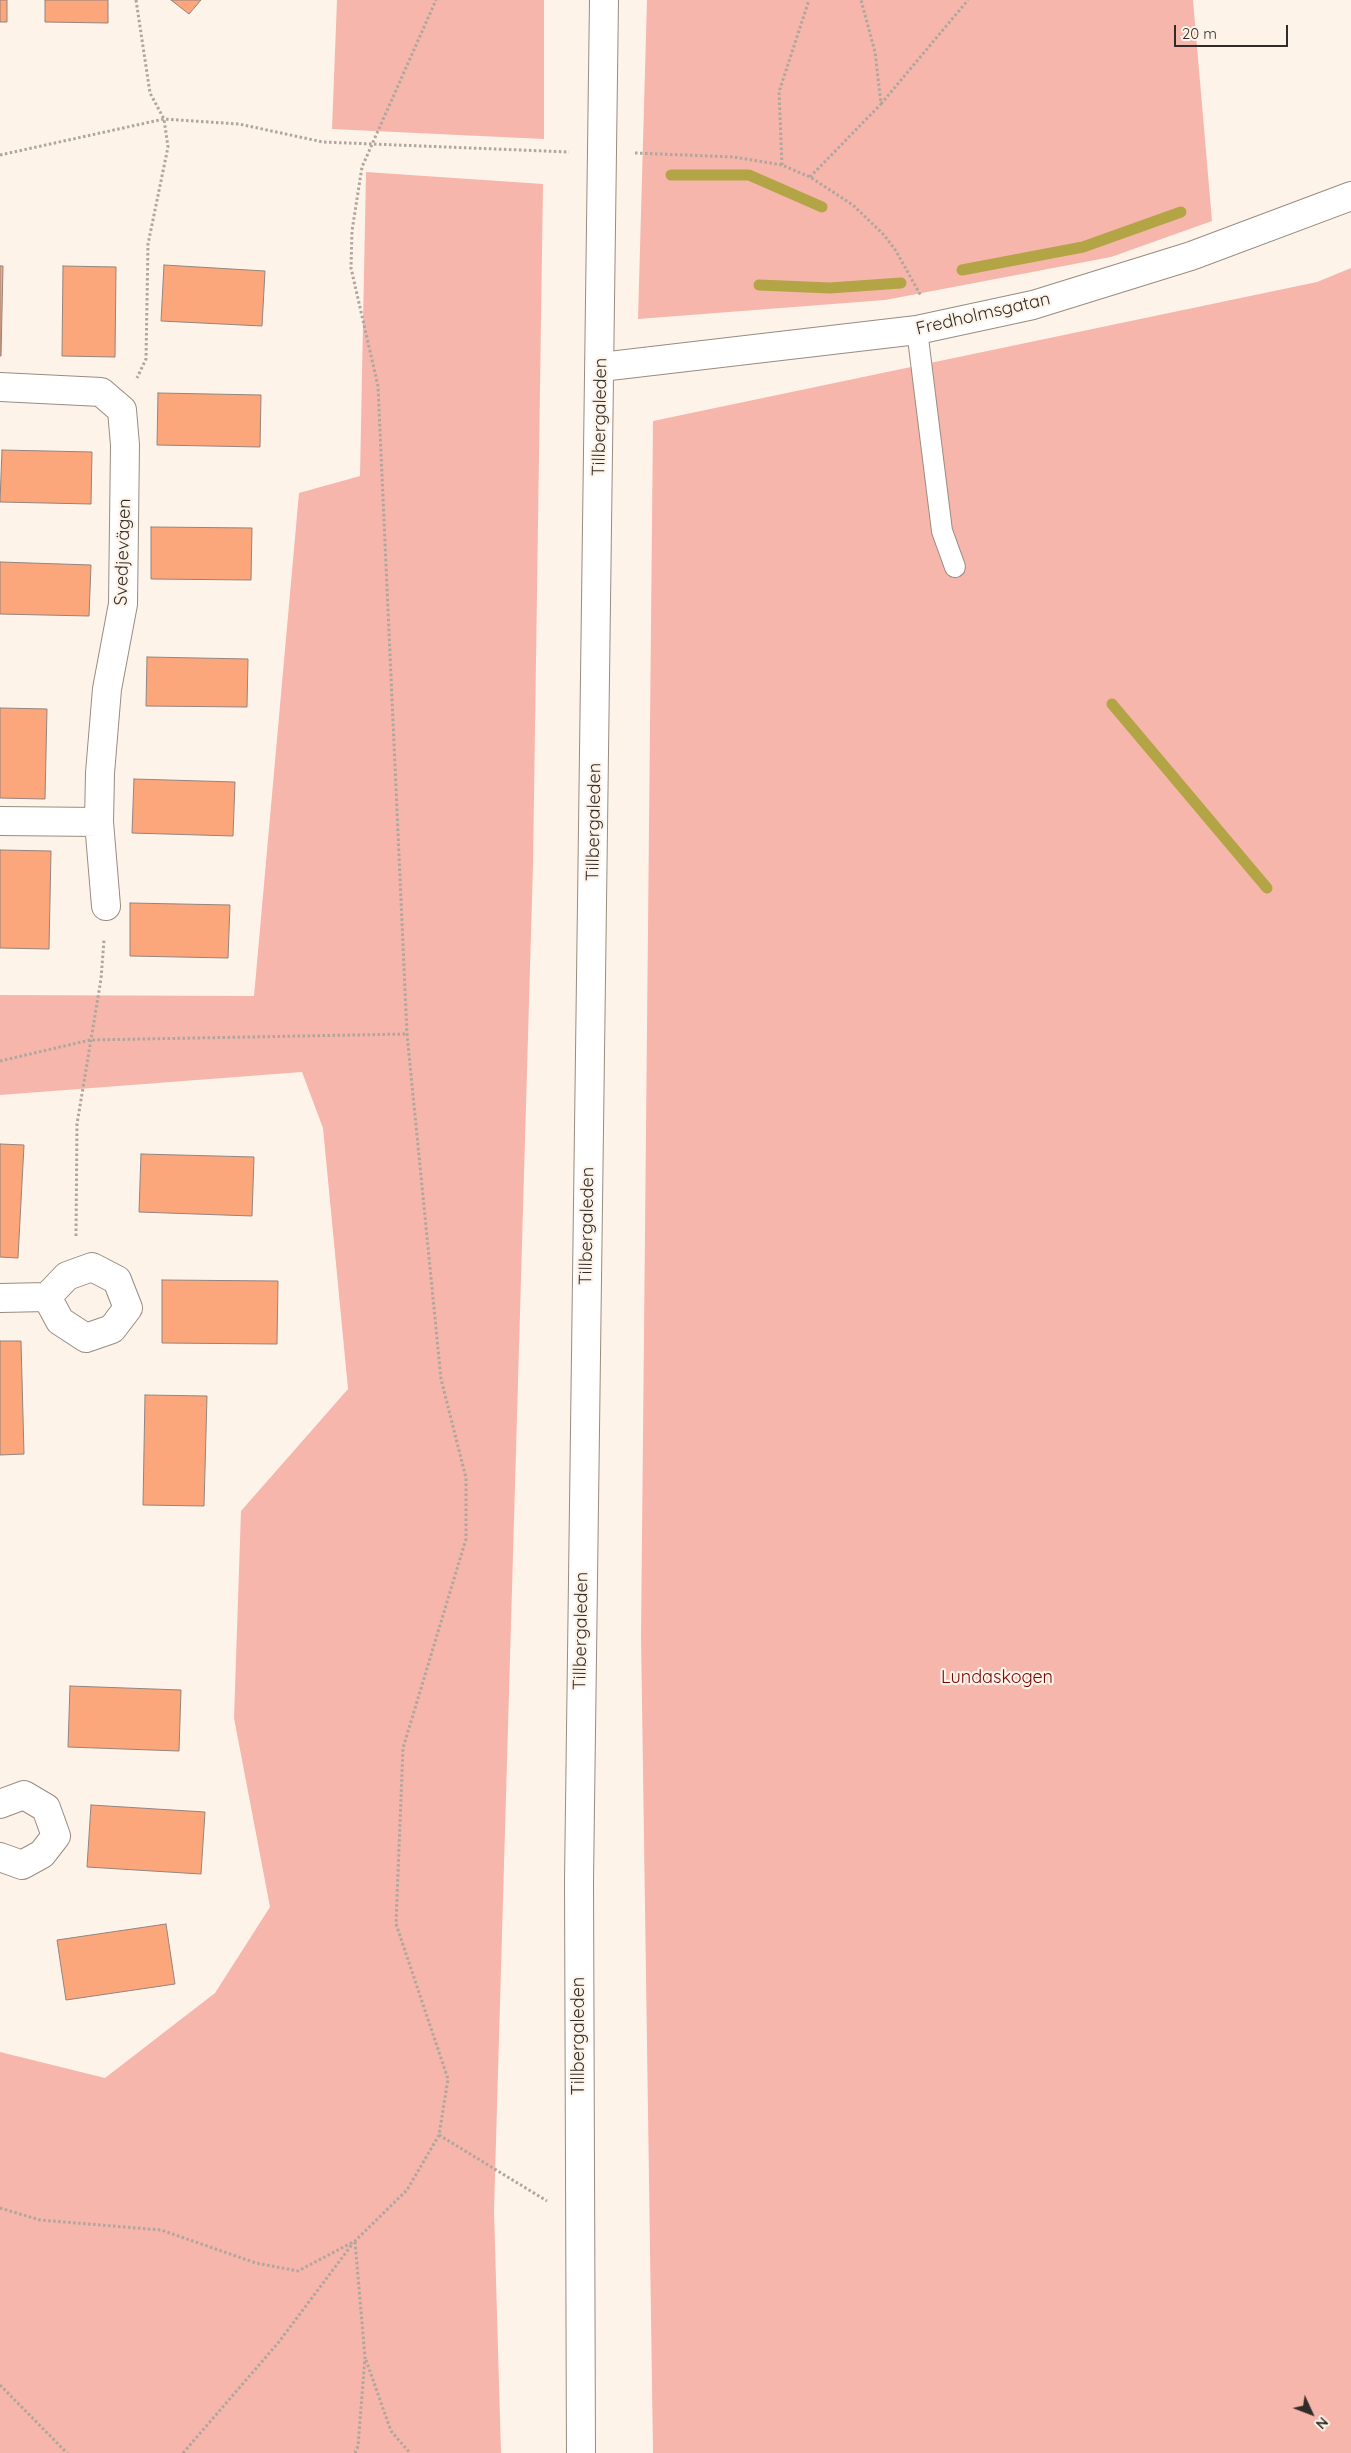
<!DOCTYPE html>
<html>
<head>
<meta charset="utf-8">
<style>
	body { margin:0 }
	#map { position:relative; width:1351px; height:2453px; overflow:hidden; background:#fef3e9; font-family:Quicksand,sans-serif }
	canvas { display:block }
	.north { position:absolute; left:1286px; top:2388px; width:50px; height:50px; -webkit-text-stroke:4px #fef3e9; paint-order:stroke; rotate:133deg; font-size:14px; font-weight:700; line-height:20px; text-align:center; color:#312c27 }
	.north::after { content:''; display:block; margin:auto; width:18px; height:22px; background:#312c27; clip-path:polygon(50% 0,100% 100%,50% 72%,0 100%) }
	.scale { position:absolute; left:1174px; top:25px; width:114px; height:22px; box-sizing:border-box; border:2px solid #312c27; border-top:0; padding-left:6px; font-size:15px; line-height:18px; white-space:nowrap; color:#312c27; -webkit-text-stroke:4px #fef3e9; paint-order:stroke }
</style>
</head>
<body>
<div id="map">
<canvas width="1351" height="2453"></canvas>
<div class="north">N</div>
<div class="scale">20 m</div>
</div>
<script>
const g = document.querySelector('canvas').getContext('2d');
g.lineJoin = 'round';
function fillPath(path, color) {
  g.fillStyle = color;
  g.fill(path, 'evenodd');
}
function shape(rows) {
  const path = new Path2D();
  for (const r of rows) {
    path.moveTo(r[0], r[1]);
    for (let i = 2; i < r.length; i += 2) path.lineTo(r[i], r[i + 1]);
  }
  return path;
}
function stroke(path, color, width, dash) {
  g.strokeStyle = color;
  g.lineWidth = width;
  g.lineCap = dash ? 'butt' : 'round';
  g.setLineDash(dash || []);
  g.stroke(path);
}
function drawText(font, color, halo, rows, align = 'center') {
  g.font = font + ' Quicksand,sans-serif';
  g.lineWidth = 4.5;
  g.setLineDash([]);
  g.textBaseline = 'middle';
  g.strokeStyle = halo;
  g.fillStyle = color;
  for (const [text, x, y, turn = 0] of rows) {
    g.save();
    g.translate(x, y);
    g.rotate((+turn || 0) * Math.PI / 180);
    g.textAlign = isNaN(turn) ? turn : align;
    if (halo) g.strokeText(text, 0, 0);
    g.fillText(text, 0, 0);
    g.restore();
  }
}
fillPath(shape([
	[337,0,544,0,544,139,332,129],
	[647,0,1193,0,1212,221,1111,257,885,300,638,319],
	[366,172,543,184,533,864,494,2210,501,2453,0,2453,0,2052,105,2078,215,1993,270,1907,234,1718,241,1511,348,1389,323,1128,302,1072,0,1095,0,995,254,996,299,493,360,476],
	[1351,268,1351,2453,653,2453,641,1635,653,421,1317,282]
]), '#f6b6ac');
stroke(shape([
	[671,175,749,175,822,207],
	[962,270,1083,247,1181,212],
	[759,285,830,288,901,283],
	[1112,704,1267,888]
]), '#b3a445', 11);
const building = shape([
	[0,0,7,0,7,22,0,22,0,0],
	[45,0,108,0,108,23,45,22,45,0],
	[171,0,201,0,189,14,171,0],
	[164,265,265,271,262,326,161,321,164,265],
	[0,266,3,266,1,356,0,356,0,266],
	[63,266,116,267,115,357,62,356,63,266],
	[158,393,261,395,260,447,157,445,158,393],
	[2,450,92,452,91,504,0,502,2,450],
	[151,527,252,528,251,580,151,579,151,527],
	[0,562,91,565,89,616,0,614,0,562],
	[147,657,248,659,247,707,146,706,147,657],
	[0,708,47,709,45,799,0,798,0,708],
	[134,779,235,782,233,836,132,833,134,779],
	[0,850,51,851,49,949,0,948,0,850],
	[130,903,230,905,228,958,130,956,130,903],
	[0,1144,24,1145,18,1258,0,1257,0,1144],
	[141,1154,254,1157,252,1216,139,1212,141,1154],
	[162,1280,278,1281,277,1344,162,1343,162,1280],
	[0,1341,21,1341,24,1454,0,1455,0,1341],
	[145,1395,207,1396,204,1506,143,1505,145,1395],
	[70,1686,181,1690,179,1751,68,1747,70,1686],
	[91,1805,205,1812,201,1874,87,1867,91,1805],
	[166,1924,175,1984,66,2000,57,1940,166,1924]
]);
fillPath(building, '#fca67c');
stroke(building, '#94847d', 1);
const lane = shape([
	[917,330,942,531,955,567]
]);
const street = shape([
	[601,367,917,330,1033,305,1191,256,1351,196],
	[0,387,101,392,122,410,125,445,123,604,107,689,100,773,99,822,106,906],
	[0,821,99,822],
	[0,1298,47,1297,67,1276,92,1267,117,1280,128,1308,112,1329,86,1338,60,1321,47,1297],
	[0,1804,24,1795,46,1808,56,1836,42,1854,22,1865,0,1857]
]);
const secondary = shape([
	[581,2453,579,1880,604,0]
]);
stroke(lane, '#988c80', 22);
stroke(street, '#988c80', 30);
stroke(secondary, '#988c80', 30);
stroke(shape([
	[136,0,150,93,164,119,168,147,148,244,146,359,137,378],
	[881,104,968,0],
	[635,153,734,157,782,165,810,177,853,205,884,235,896,251,921,296],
	[0,155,164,119,239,124,323,142,569,152],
	[782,165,779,92,809,0],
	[810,177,881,104,875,52,861,0],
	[0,1061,90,1040,407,1034],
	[76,1236,77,1124,101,979,104,940],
	[439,2135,547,2201],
	[0,2208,40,2220,161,2230,256,2263,298,2271,355,2241,407,2190,439,2135,448,2079,396,1924,403,1748,466,1539,466,1478,441,1379,407,1034,378,386,351,268,352,231,362,167,436,0],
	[355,2242,365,2357,358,2446,355,2453],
	[366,2360,391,2431,410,2453],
	[0,2385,67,2453],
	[183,2453,278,2343,353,2243]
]), '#afa69e', 3, [2.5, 2.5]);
stroke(lane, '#fff', 20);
stroke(street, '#fff', 28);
stroke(secondary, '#fff', 28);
drawText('18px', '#312c27', '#fef3e9', [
	["Fredholmsgatan",983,314,-13],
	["Tillbergaleden",600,417,-89],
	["Svedjevägen",123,552,-88],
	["Tillbergaleden",594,822,-89],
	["Tillbergaleden",587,1226,-89],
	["Tillbergaleden",581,1631,-89],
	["Tillbergaleden",579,2036,-90]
]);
drawText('18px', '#770003', '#fef3e9', [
	["Lundaskogen",997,1678]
]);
</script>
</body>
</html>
